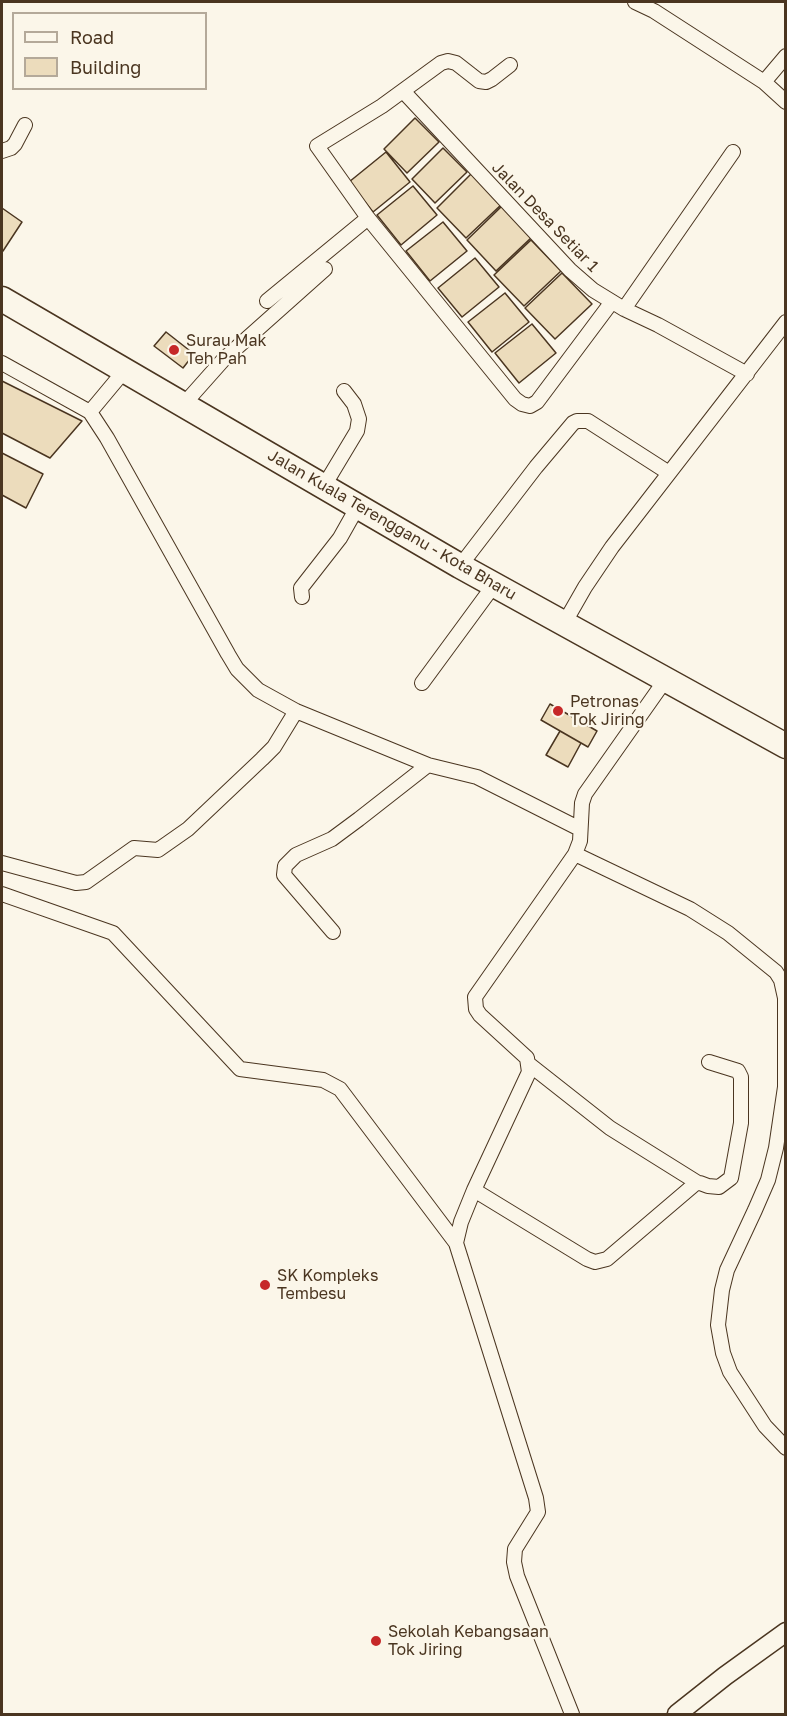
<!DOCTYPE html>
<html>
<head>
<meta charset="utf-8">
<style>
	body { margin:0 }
	#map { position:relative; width:787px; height:1716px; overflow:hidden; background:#fbf6e9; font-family:"Golos Text",sans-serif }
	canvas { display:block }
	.frame { position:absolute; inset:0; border:3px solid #4a3520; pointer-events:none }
	.legend { position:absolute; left:12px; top:12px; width:195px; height:78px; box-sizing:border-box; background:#fbf6e9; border:2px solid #b4a999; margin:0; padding:8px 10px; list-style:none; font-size:18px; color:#4a3520 }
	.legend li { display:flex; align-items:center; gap:12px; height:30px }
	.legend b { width:30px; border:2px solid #b4a999 }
</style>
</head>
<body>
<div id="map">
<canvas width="787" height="1716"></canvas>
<div class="frame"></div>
<ul class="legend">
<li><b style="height:8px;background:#fbf6e9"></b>Road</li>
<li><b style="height:16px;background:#ecdcbc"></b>Building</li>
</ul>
</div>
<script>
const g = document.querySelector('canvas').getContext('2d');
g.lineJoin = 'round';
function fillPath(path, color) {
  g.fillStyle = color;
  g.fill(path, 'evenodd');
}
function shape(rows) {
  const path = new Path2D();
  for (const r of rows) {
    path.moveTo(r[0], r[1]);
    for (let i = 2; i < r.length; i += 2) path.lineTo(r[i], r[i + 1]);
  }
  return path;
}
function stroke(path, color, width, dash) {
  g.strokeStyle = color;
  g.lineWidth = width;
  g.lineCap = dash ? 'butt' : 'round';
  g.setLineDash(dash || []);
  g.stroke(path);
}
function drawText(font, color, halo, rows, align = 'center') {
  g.font = font + ' "Golos Text",sans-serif';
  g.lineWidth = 4.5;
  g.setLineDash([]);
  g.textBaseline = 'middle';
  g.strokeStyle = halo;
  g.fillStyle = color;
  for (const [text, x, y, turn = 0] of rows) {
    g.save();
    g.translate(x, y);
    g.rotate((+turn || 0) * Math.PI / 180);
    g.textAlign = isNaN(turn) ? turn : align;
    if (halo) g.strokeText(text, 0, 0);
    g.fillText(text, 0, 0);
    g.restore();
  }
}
const building = shape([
	[415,118,439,142,407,173,384,149,415,118],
	[443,148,467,172,435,203,412,179,443,148],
	[386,152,410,182,373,212,349,182,386,152],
	[473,172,503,203,466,238,437,208,473,172],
	[413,186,437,215,401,245,377,215,413,186],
	[503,205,533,236,496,271,467,240,503,205],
	[2,208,22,222,3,251,2,250,2,208],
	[443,222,467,251,430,281,406,251,443,222],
	[531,240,561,271,524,306,494,275,531,240],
	[475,258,499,287,462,317,438,288,475,258],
	[562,273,592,304,555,339,525,308,562,273],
	[505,293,529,322,492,352,468,322,505,293],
	[532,324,556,353,519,383,495,353,532,324],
	[166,332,194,354,183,368,154,346,166,332],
	[2,381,82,421,50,458,2,433,2,381],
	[2,453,43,474,26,508,2,495,2,453],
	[550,704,597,731,588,747,541,720,550,704],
	[560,731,581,743,568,767,546,755,560,731]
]);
fillPath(building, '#ecdcbc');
stroke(building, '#4a3520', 1.5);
const street = shape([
	[635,2,654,11,764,82],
	[786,56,764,82,786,102],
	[510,65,492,79,486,82,479,81,456,63,448,61,441,63,382,106,317,146,368,218,515,399,522,404,530,406,537,402,611,303],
	[403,91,570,270,593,290,624,309,658,325,747,374],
	[2,151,11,148,15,144,25,125],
	[267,301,368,218],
	[624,309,733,152],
	[2,363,90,412,107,438,228,654,237,669,258,690,296,711,428,765,477,777,580,829],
	[184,404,224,359,325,269],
	[90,412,125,370],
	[324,486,357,431,359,419,354,404,344,391],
	[460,566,536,467,573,423,577,421,588,421,669,473],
	[302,597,301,588,340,538,358,506],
	[565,622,585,587,612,547,786,322],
	[422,683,494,585],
	[575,854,690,909,728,933,776,972,781,980,785,998,785,1087,776,1148,768,1180,755,1210,727,1270,722,1290,718,1325,723,1353,730,1372,765,1426,786,1448],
	[2,863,76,883,86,882,134,848,158,850,188,829,262,759,274,747,296,711],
	[2,894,113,933,240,1069,323,1080,340,1089,456,1243,536,1498,538,1512,515,1549,514,1562,517,1576,572,1714],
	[333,932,284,875,285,866,296,855,332,839,359,819,428,765],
	[530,1065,610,1128,698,1183],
	[474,1190,587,1259,595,1262,607,1259,695,1184,700,1183,708,1186,719,1187,731,1178,741,1123,741,1077,738,1071,709,1062],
	[456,1243,461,1222,474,1190,529,1072,527,1058,480,1015,476,1009,475,997,575,854,580,841,582,803,585,794,666,679]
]);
const secondary = shape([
	[677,1714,725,1676,786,1632]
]);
const highway = shape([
	[2,299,460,566,786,746]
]);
stroke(street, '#4a3520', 16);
stroke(secondary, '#4a3520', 21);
stroke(highway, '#4a3520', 27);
stroke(street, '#fbf6e9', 14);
stroke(secondary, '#fbf6e9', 18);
stroke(highway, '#fbf6e9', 24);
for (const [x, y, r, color] of [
	[174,350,6,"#c62828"],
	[558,711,6,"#c62828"],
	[265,1285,6,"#c62828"],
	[376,1641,6,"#c62828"]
]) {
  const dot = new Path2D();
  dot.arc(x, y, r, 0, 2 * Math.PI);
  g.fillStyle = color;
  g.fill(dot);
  stroke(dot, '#fbf6e9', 2);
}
drawText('16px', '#4a3520', '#fbf6e9', [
	["Jalan Desa Setiar 1",545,217,46],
	["Jalan Kuala Terengganu - Kota Bharu",392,525,30]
]);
drawText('16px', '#4a3520', '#fbf6e9', [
	["Surau Mak",186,341],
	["Teh Pah",186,359],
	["Petronas",570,702],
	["Tok Jiring",570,720],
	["SK Kompleks",277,1276],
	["Tembesu",277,1294],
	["Sekolah Kebangsaan",388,1632],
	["Tok Jiring",388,1650]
], 'left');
</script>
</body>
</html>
